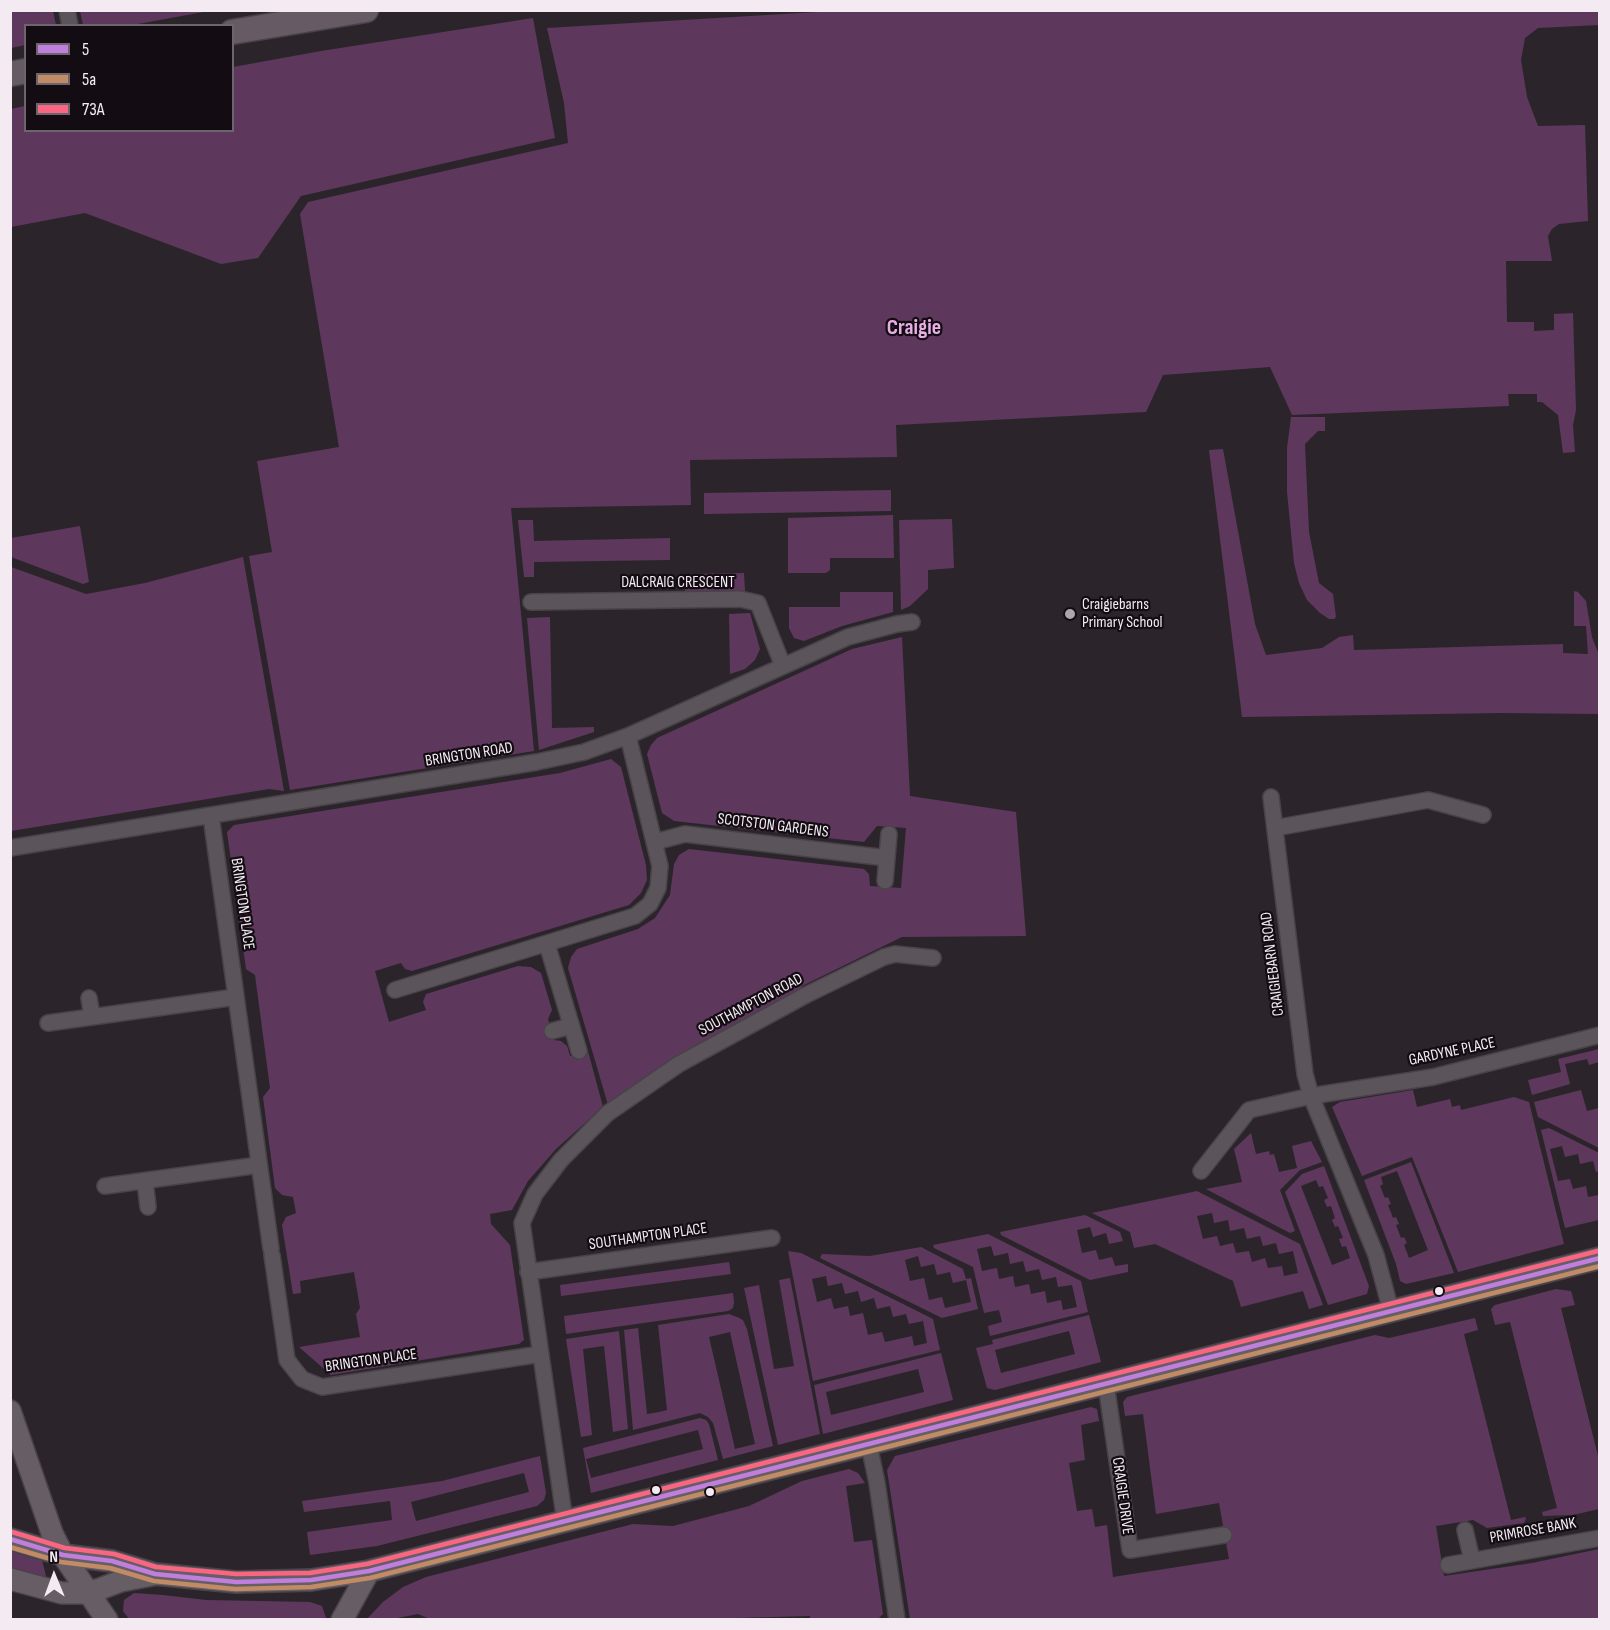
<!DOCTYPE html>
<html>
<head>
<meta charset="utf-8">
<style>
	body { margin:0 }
	#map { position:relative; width:1610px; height:1630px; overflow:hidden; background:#2b252b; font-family:"Sofia Sans Condensed",sans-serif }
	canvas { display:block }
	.frame { position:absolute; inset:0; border:12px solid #f3eaf2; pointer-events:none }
	.legend { position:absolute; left:24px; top:24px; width:210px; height:108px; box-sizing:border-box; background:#130d13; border:2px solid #6d656c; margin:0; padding:8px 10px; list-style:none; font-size:18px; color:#f3eaf2 }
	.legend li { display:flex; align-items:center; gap:12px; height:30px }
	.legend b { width:30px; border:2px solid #6d656c }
	.north { position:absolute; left:24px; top:1546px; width:60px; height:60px; -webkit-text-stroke:4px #130d13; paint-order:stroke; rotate:359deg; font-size:16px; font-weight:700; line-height:24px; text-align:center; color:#f3eaf2 }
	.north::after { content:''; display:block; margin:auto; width:21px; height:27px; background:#f3eaf2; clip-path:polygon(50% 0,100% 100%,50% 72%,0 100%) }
</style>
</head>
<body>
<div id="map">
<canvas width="1610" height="1630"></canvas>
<div class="frame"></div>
<ul class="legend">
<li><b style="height:8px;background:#c07fdc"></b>5</li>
<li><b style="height:8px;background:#c18c65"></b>5a</li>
<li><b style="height:8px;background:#fa6682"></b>73A</li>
</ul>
<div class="north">N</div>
</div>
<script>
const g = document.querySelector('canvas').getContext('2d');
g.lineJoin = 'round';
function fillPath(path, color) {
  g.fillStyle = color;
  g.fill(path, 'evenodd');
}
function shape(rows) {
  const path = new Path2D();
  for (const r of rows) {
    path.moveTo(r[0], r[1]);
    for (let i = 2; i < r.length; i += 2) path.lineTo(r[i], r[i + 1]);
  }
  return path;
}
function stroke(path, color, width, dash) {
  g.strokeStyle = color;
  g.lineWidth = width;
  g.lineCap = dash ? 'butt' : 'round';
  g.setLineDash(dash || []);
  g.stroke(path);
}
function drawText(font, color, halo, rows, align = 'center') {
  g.font = font + ' "Sofia Sans Condensed",sans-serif';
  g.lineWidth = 4.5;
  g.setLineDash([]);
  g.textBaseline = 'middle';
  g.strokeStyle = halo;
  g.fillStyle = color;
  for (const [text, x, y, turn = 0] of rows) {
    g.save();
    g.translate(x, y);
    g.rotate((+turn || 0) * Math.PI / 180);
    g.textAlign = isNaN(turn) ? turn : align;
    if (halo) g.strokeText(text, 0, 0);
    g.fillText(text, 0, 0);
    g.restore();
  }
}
fillPath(shape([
	[11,10,53,11,56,25,26,26,25,45,11,48],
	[80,11,80,10,209,11,127,26,83,25],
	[835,11,1599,11,1599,25,1538,28,1525,38,1521,60,1527,97,1538,126,1585,125,1588,221,1559,224,1552,229,1548,236,1552,261,1506,261,1507,322,1534,322,1534,331,1554,330,1554,314,1573,313,1576,410,1573,425,1575,452,1563,453,1558,415,1542,402,1537,402,1537,394,1508,394,1509,406,1292,415,1270,367,1163,375,1146,412,896,425,897,457,690,460,691,505,511,508,534,751,290,790,249,556,272,552,257,461,339,447,300,214,308,202,568,143,564,103,547,28],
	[533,18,555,138,301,196,258,258,221,264,85,213,11,227,11,109,25,106,26,130,232,130,233,67,321,51],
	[1291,417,1325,417,1325,431,1318,431,1305,444,1309,532,1319,583,1333,594,1336,617,1334,619,1329,619,1320,613,1307,600,1299,583,1294,563,1287,492,1287,448],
	[1223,449,1255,624,1266,655,1322,648,1339,637,1353,635,1354,650,1563,644,1563,653,1588,654,1586,626,1574,626,1574,591,1578,592,1586,601,1592,637,1599,655,1599,714,1500,713,1242,717,1209,450],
	[891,490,891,511,704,514,704,493],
	[893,515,894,558,830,558,830,570,826,573,788,573,788,518],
	[952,519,954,568,928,570,928,589,910,606,901,610,899,520],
	[518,520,533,520,534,541,670,538,670,560,534,562,534,577,524,577],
	[80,526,89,582,83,584,11,557,11,538],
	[243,557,284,791,269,789,11,831,11,567,86,594,145,583],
	[744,573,745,591,685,592,685,574],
	[840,592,893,592,893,612,842,626,804,641,794,638,789,628,789,607,840,607],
	[750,613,760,649,755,660,745,669,730,674,729,614],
	[550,617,552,728,594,727,594,732,539,750,527,618],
	[902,637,910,796,1016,812,1026,936,902,937,802,986,803,990,608,1105,568,968,571,957,577,949,638,929,655,918,670,895,674,864,679,855,689,849,864,869,869,874,870,886,901,888,906,828,877,826,864,842,674,821,662,813,647,754,651,745,657,738,852,649],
	[611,759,621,767,646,865,647,880,641,893,629,905,412,971,405,969,401,963,375,971,389,1022,426,1010,423,1002,426,994,518,966,531,967,541,973,552,1010,548,1019,554,1040,561,1041,567,1046,570,1056,588,1051,603,1107,556,1149,528,1181,512,1210,490,1214,491,1224,510,1245,524,1340,519,1344,331,1375,299,1347,360,1337,356,1314,360,1308,354,1272,300,1281,301,1293,293,1294,282,1225,286,1217,296,1213,293,1197,282,1195,275,1188,263,1097,270,1088,255,975,246,969,227,832,234,825,560,773],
	[1599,1049,1599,1062,1589,1065,1587,1059,1565,1064,1570,1084,1532,1095,1528,1080,1561,1072,1558,1059],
	[1413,1090,1417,1107,1450,1099,1452,1107,1460,1105,1461,1110,1514,1097,1529,1102,1564,1244,1458,1272,1412,1157,1362,1176,1332,1107,1340,1102],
	[1581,1090,1587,1111,1599,1108,1599,1148,1538,1117,1534,1102],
	[1549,1128,1599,1153,1599,1171,1596,1172,1593,1161,1580,1164,1578,1154,1565,1157,1562,1146,1550,1149,1558,1181,1570,1179,1573,1189,1586,1186,1588,1197,1599,1195,1599,1220,1565,1228,1541,1130],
	[1251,1133,1256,1154,1269,1151,1270,1155,1274,1154,1279,1172,1297,1168,1292,1146,1311,1141,1322,1162,1300,1170,1280,1190,1295,1231,1290,1233,1206,1189,1242,1182,1234,1149],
	[1411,1162,1454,1273,1406,1284,1400,1281,1396,1264,1364,1180],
	[1397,1171,1428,1250,1409,1258,1404,1245,1407,1243,1404,1237,1401,1238,1396,1225,1399,1224,1396,1217,1393,1218,1388,1205,1391,1204,1388,1197,1385,1198,1380,1186,1383,1184,1381,1177],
	[1324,1166,1369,1286,1367,1294,1328,1305,1285,1192,1302,1174],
	[1316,1180,1319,1187,1323,1186,1328,1198,1324,1200,1327,1207,1331,1206,1335,1218,1332,1220,1335,1227,1338,1226,1343,1238,1339,1239,1342,1247,1346,1246,1350,1258,1332,1265,1301,1186],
	[1197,1191,1300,1244,1323,1305,1309,1309,1303,1291,1241,1307,1233,1281,1155,1244,1134,1248,1130,1232,1092,1213],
	[1212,1213,1214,1223,1228,1220,1230,1231,1244,1228,1247,1239,1260,1236,1263,1246,1276,1243,1279,1254,1293,1251,1298,1273,1284,1276,1282,1266,1268,1268,1265,1258,1252,1262,1249,1251,1236,1253,1233,1243,1220,1246,1217,1236,1203,1239,1197,1216],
	[1085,1215,1120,1232,1123,1241,1109,1244,1106,1233,1093,1237,1090,1227,1077,1230,1082,1253,1096,1250,1099,1260,1112,1257,1115,1266,1128,1264,1128,1272,1090,1280,1001,1235,1000,1232],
	[988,1234,1081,1281,1088,1312,990,1336,988,1326,1002,1322,999,1310,984,1313,973,1267,934,1248,933,1245],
	[991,1246,994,1256,1008,1253,1010,1264,1023,1261,1026,1272,1039,1269,1042,1280,1056,1277,1058,1287,1072,1285,1077,1307,1063,1310,1061,1300,1047,1303,1045,1291,1031,1294,1029,1284,1015,1287,1013,1276,999,1279,997,1268,982,1271,977,1249],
	[921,1247,963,1269,966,1279,971,1278,978,1309,942,1318,820,1258,822,1254,870,1256],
	[918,1256,921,1267,934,1264,937,1275,950,1272,953,1283,966,1280,971,1302,945,1308,942,1297,929,1300,924,1278,910,1281,905,1260],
	[788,1251,801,1253,933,1319,940,1350,813,1381],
	[826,1276,828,1286,842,1283,845,1294,858,1291,861,1302,874,1298,877,1309,890,1306,893,1317,906,1314,909,1324,923,1321,927,1343,914,1346,912,1336,885,1342,882,1332,868,1335,863,1313,850,1316,848,1306,834,1309,831,1298,817,1302,812,1279],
	[729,1262,731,1274,561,1296,560,1285],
	[790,1278,820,1434,778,1445,744,1288,759,1285,774,1369,794,1366,779,1280],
	[1556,1289,1571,1291,1575,1305,1561,1308,1599,1460,1599,1509,1573,1515,1543,1516,1542,1512,1557,1508,1510,1322,1495,1325,1491,1309,1495,1305],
	[733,1293,734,1302,733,1308,728,1311,566,1334,564,1316],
	[729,1314,737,1317,743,1320,747,1329,773,1446,723,1459,713,1423,708,1417,700,1413,633,1430,624,1330,638,1328,647,1414,659,1412,667,1410,658,1325],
	[730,1332,755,1444,735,1449,709,1337],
	[1089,1315,1101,1362,995,1390,987,1388,976,1348,993,1344,992,1340],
	[1069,1331,1075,1354,1001,1373,995,1350],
	[1475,1318,1478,1330,1464,1334,1511,1520,1525,1517,1526,1519,1524,1523,1487,1528,1473,1520,1436,1526,1444,1576,1532,1563,1599,1549,1599,1619,910,1619,887,1470,895,1456,1091,1407,1097,1409,1099,1421,1081,1425,1085,1460,1069,1463,1077,1511,1092,1509,1095,1527,1107,1525,1113,1577,1229,1559,1219,1503,1156,1514,1143,1414,1125,1416,1123,1402,1127,1397,1375,1335,1389,1338],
	[619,1331,628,1429,613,1432,604,1346,583,1349,592,1435,581,1437,566,1339],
	[941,1353,953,1400,823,1434,814,1385],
	[918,1369,924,1392,831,1415,826,1392],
	[700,1418,706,1420,709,1424,718,1460,591,1493,583,1448],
	[698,1430,703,1449,591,1478,586,1459],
	[540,1456,546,1493,544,1500,537,1506,377,1546,310,1555,307,1532,392,1520,390,1501,304,1512,302,1501,442,1481],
	[524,1473,529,1492,416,1521,411,1502],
	[849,1469,858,1473,865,1483,846,1486,854,1542,872,1540,883,1614,878,1619,810,1620,810,1616,660,1620,432,1620,418,1614,392,1619,367,1619,383,1602,403,1587,426,1577,633,1524,673,1526,749,1506,802,1481],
	[10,1547,41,1556,47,1580,11,1569],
	[134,1593,163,1595,206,1600,310,1602,322,1606,326,1618,325,1620,129,1619,123,1611,124,1600]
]), '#5d385c');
const street = shape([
	[67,10,70,26],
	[531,602,740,599,758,603,783,666],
	[1271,797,1305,1074,1311,1096,1376,1255,1391,1311],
	[211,816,271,1249],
	[1275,828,1428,800,1483,815],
	[655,842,685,834,887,858],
	[10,848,537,762,584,752,628,736,848,637,897,624,912,622],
	[885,881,889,834],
	[547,944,579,1051],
	[395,990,635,916,650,904,658,888,660,866,628,736],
	[89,998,92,1017],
	[48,1023,236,997],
	[552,1031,571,1026],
	[1201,1171,1249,1110,1311,1096,1433,1077,1600,1035],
	[145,1181,148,1207],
	[105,1186,259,1165],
	[272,1255,287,1360,302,1379,322,1387,541,1354],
	[528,1272,772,1238],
	[1106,1384,1130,1550,1224,1535],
	[869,1445,877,1483,897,1620],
	[565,1522,522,1223,535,1194,561,1160,608,1113,679,1064,806,995,884,957,895,954,933,958],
	[1465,1530,1472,1560],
	[1448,1565,1600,1538]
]);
const secondary = shape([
	[10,1411,52,1533,63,1555,107,1620],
	[10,1539,63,1555,112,1561,155,1574,236,1582,311,1580,369,1571,1600,1258],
	[10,1579,62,1593,89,1593,121,1581,152,1575],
	[342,1620,369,1571]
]);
const primary = shape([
	[232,32,366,10],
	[10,74,26,71]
]);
stroke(street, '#484348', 18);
stroke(secondary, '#484348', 24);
stroke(primary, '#484348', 27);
stroke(street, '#5b555b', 15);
stroke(secondary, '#665d65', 21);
stroke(primary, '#665b65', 24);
stroke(shape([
	[10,1539,63,1555,112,1561,155,1574,236,1582,311,1580,369,1571,1600,1258]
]), '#c07fdc', 4.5);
stroke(shape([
	[10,1547,61,1562,110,1568,154,1581,235,1589,311,1587,370,1578,1600,1266]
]), '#c18c65', 4.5);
stroke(shape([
	[12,1532,65,1548,114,1554,156,1567,236,1574,310,1573,367,1564,1598,1251]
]), '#fa6682', 4.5);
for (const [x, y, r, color] of [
	[1070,614,6,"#ada5ac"],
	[1439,1291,5,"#f3eaf2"],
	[656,1490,5,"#f3eaf2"],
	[710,1492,5,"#f3eaf2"]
]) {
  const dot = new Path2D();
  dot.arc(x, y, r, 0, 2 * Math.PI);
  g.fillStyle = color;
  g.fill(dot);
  stroke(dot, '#130d13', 2);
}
drawText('16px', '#f3eaf2', '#130d13', [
	["DALCRAIG CRESCENT",678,583],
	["BRINGTON ROAD",469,755,-9],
	["SCOTSTON GARDENS",773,826,7],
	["BRINGTON PLACE",242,904,82],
	["CRAIGIEBARN ROAD",1273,964,-97],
	["SOUTHAMPTON ROAD",751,1005,-28],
	["GARDYNE PLACE",1452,1052,-12],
	["SOUTHAMPTON PLACE",648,1237,-8],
	["BRINGTON PLACE",371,1361,-8],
	["CRAIGIE DRIVE",1122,1496,82],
	["PRIMROSE BANK",1533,1531,-10]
]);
drawText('16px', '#f3eaf2', '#130d13', [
	["Craigiebarns",1082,605],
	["Primary School",1082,623]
], 'left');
drawText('bold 22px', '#e9aee6', '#130d13', [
	["Craigie",914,328]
]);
</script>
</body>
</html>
